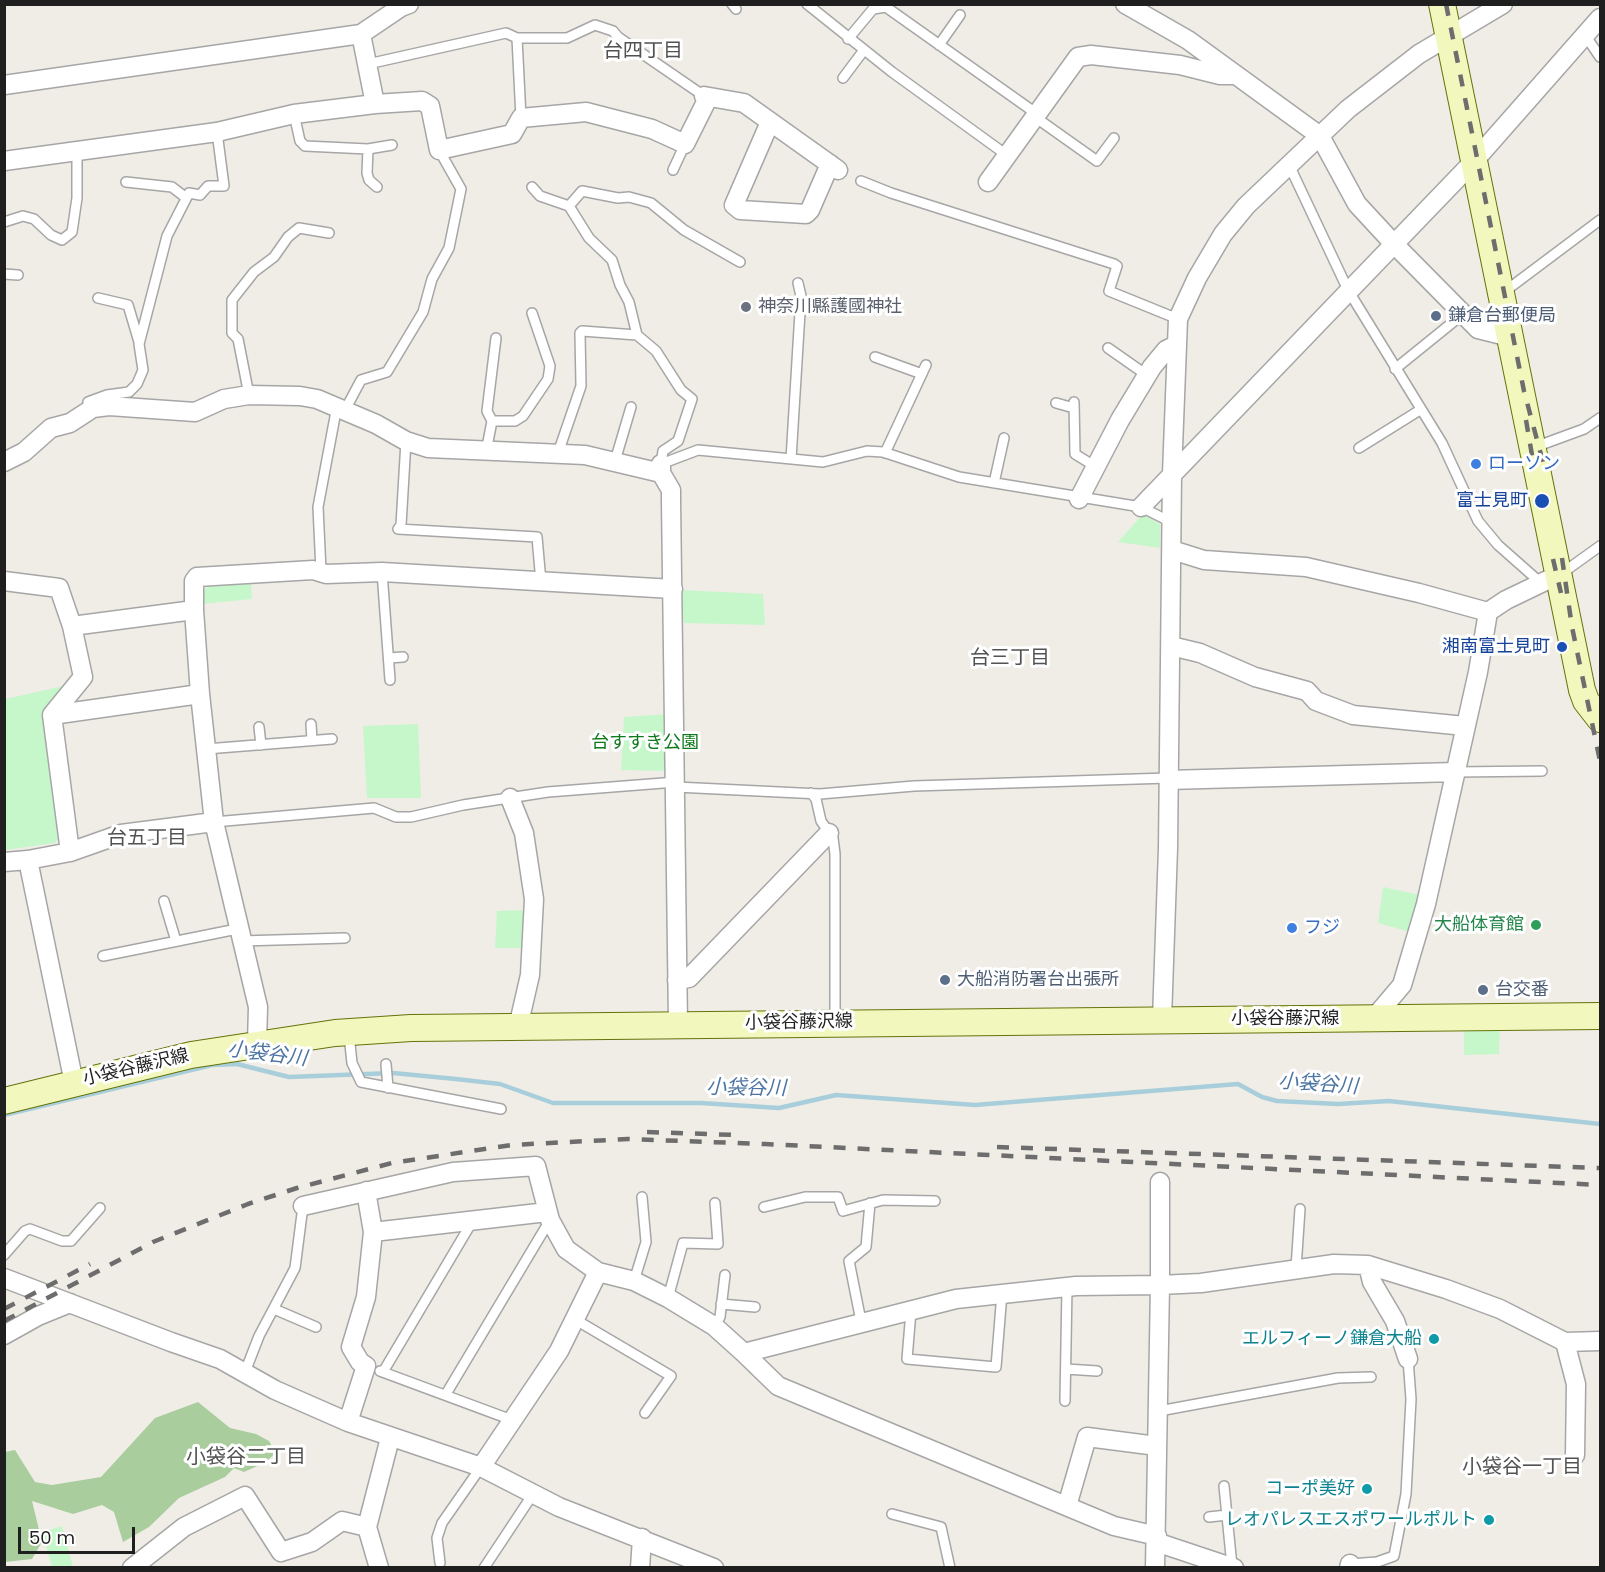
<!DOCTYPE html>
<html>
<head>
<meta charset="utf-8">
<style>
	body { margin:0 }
	#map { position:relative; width:1605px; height:1572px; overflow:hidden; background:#f0ede6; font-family:Poppins,sans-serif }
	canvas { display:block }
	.frame { position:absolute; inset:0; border:6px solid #1f1f1f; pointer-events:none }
	.scale { position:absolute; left:18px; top:1527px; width:117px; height:27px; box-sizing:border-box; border:3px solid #1f1f1f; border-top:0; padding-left:8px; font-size:18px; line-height:21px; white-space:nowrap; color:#1f1f1f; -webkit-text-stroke:4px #fff; paint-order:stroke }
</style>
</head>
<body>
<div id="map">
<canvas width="1605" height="1572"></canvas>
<div class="frame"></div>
<div class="scale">50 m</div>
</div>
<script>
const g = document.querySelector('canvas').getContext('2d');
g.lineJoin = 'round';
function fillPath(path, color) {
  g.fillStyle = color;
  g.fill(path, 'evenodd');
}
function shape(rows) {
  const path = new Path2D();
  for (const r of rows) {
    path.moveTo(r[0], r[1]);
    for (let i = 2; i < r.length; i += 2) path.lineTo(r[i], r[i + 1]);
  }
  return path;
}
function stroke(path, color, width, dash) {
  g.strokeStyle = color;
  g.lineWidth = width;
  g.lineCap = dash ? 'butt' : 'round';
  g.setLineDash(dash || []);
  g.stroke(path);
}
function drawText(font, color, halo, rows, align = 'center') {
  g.font = font + ' Poppins,"Noto Sans JP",sans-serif';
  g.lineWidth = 6;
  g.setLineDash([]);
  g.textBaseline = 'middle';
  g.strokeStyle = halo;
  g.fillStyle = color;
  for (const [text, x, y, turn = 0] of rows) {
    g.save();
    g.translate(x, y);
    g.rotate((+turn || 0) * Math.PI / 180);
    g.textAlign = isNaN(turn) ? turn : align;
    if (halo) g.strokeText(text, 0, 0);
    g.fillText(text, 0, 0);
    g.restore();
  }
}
fillPath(shape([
	[198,1402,230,1428,256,1434,269,1441,276,1453,264,1463,244,1472,234,1468,225,1477,179,1498,149,1527,123,1542,114,1512,102,1505,73,1514,32,1501,42,1542,32,1559,5,1562,5,1452,15,1450,35,1482,52,1485,101,1477,155,1418]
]), '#a9cd9d');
fillPath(shape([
	[1143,514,1160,524,1160,548,1118,542],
	[251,581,252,599,201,604,200,595,210,584],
	[680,590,763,594,765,625,684,623],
	[64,686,43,714,60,836,55,843,5,850,5,699],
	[669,714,669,771,621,770,624,717],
	[418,724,421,798,367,798,363,726],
	[1383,887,1425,896,1414,933,1378,923],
	[527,910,526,948,495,948,497,911],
	[1464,1024,1500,1024,1499,1054,1464,1055],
	[62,1526,73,1567,52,1567,42,1532]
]), '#c6f7cb');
stroke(shape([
	[4,1115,212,1065,237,1064,289,1077,393,1073,456,1079,500,1084,553,1103,701,1103,779,1108,836,1095,975,1105,1238,1084,1262,1097,1277,1101,1338,1104,1389,1101,1600,1124]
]), '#a9cedb', 4.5);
const lane = shape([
	[732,4,736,9],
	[807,4,892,72,1008,156],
	[1585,35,1600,57],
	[517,38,521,118],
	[848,39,873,9,886,7,1037,114],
	[939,45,960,15],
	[368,64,506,33,517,38,567,38,595,25,613,31,618,37,704,96],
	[843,78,864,50],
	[294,114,300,141,305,146,368,149,392,145],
	[1035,117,1097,161,1114,138],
	[368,149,367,173,369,180,377,187],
	[1290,167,1348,290,1442,443,1478,521,1498,545,1541,583],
	[673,170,685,144],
	[861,181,891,193,1114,264,1117,266,1109,291,1178,319],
	[126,182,172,187,185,197],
	[532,187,540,196,569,206],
	[4,222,23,216,34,219,51,235,62,240,72,232,77,198,77,152],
	[740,262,684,230,651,203,629,197,618,198,582,191,569,206,589,238,612,260,620,285,629,302,637,335,656,351,681,390,692,399,678,441,663,451,661,464,698,450,823,462,867,451,883,452,959,477,1141,507,1171,522],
	[4,274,18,275],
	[1504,292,1600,220],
	[98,298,128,305,139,342],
	[1108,348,1148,376],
	[875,357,922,374],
	[1395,369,1463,314],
	[249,395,238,339,232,333,232,300,254,272,274,257,288,237,299,228,329,233],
	[88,402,107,395,129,392,137,384,143,370,139,344,167,236,189,193,200,195,208,186,224,186,217,132],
	[1074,402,1075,454,1096,467],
	[1056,403,1074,408],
	[345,410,361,380,387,372,423,312,432,279,449,248,461,189,439,150],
	[492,421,515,421,523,416,548,379,550,366,532,313],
	[406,441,401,525,398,529,537,537,541,582],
	[1535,447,1584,429,1600,418],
	[1359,448,1420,410],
	[486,452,492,421,487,411,496,338],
	[558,453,581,386,580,333,582,331,637,335],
	[885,453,926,365],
	[791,459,801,296,798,283],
	[615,461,631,407],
	[994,483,1004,438],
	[321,571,318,507,337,406],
	[382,572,390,680],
	[1561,574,1600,546],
	[389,658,403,657],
	[311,724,312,740],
	[259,727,261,745],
	[206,749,332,739],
	[1455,772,1542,771],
	[676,787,820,794,914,786,1168,778],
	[811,793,816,799,821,821,833,838,835,854,835,1021],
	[214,822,374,808,396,817,411,817,463,805,548,792,676,782],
	[164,901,176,941],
	[241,941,345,938],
	[103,956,237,929],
	[349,1035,352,1063,361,1082,501,1109],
	[386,1064,388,1088],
	[764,1207,805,1197,838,1197,843,1211,883,1200,935,1201],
	[4,1255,25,1231,30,1229,62,1241,71,1241,100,1208],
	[1296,1268,1300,1209],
	[634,1281,646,1242,642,1197],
	[668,1298,683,1243,718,1244,715,1203],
	[721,1304,755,1307],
	[274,1309,316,1327],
	[911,1311,907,1359,996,1367,1002,1293],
	[576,1320,671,1376,645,1413],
	[861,1321,849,1261,866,1247,870,1203],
	[714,1326,720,1317,725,1275],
	[1066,1369,1097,1371],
	[380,1371,512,1420],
	[245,1372,259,1336,295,1268,303,1206],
	[383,1372,472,1222],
	[446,1394,550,1220],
	[1065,1401,1067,1287],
	[1159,1411,1338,1378,1371,1377],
	[1224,1486,1232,1566],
	[892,1514,941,1527,950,1568],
	[1209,1517,1227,1515],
	[440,1563,437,1538,442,1523,481,1467],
	[1350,1564,1377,1562,1394,1556,1406,1494,1411,1399,1408,1359],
	[484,1568,533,1494]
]);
const street = shape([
	[1125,4,1188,40,1320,136,1357,204,1394,244,1478,329,1510,337],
	[4,85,361,34],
	[704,96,744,103,838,170],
	[375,104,422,101,430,106,439,150,512,134,521,118,586,112,652,129,685,144,708,98],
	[770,122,734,205,740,210,806,214,810,210,830,164],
	[4,161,217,132,294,114,375,104,361,34,401,7,409,4],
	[988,182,1078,57,1091,55,1180,65,1220,75,1236,75],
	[4,462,24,452,51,428,70,423,93,408,109,406,195,412,224,399,249,395,300,396,317,399,376,424,406,441,428,448,585,455,661,473],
	[661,464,661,473,671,490,671,501,678,1024],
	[1079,499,1120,420,1152,367,1166,350,1176,345],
	[1141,507,1475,160,1600,18],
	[1172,550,1204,560,1306,567,1419,593,1488,612],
	[4,581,59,588,72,626,83,677,52,715,200,694,194,610,194,581,197,577,313,570,326,574,382,572,673,589],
	[72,626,194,610],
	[1171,646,1200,653,1255,677,1307,691,1316,701,1353,715,1465,726],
	[200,694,214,822,258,1007,257,1043],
	[52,715,70,852],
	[1168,780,1455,772],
	[510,798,524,833,534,899,530,975,518,1027],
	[28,860,74,1083],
	[4,862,28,860,70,852,121,834,214,822],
	[677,980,689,978,829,833],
	[1374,1018,1402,985,1426,904,1478,672,1488,612,1506,600,1560,574],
	[1162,1019,1168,848,1172,474,1178,319,1197,278,1223,234,1246,206,1348,109,1419,54,1503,4],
	[1160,1182,1160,1285,1201,1283,1334,1264,1368,1265,1446,1289,1500,1309,1565,1342,1600,1341],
	[303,1206,453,1172,536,1166,550,1220,566,1249,598,1272,634,1281,668,1298,714,1326,744,1353,956,1299,1076,1286,1160,1285,1155,1568],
	[373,1232,547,1212],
	[1368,1265,1372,1282,1395,1321,1408,1359],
	[4,1278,171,1342,220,1359,275,1390,348,1422,481,1467,559,1507,714,1568],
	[4,1335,38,1316,70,1303],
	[1565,1342,1576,1384,1575,1455],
	[744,1353,778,1386,1114,1526,1157,1536],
	[348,1422,366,1366,360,1362,351,1347,366,1297,373,1232,366,1191],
	[481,1467,559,1351,598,1272],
	[1067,1506,1087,1437,1157,1446],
	[367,1527,390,1438],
	[1156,1542,1234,1568],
	[132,1568,184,1527,245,1496,281,1552,312,1542,342,1521,367,1527,379,1568],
	[640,1568,642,1538],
	[1349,1568,1350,1564]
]);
const secondary = shape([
	[1442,4,1582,690,1586,701,1600,719],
	[4,1101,191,1055,335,1033,411,1028,1600,1016]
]);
stroke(lane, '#a6a6a6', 12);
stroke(street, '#a6a6a6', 21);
stroke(secondary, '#64730a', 28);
stroke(lane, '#fff', 9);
stroke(street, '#fff', 18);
stroke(secondary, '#f2f7bd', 26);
stroke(shape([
	[1446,4,1524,391,1544,466],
	[1526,420,1534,467],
	[1562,558,1572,627,1600,761],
	[1553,559,1561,593],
	[647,1132,737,1135],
	[997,1147,1600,1168],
	[4,1309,90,1264],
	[4,1321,153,1242,248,1204,297,1188,392,1163,511,1145,628,1139,765,1144,1600,1185]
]), '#6d6d6d', 4.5, [12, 12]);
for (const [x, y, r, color] of [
	[746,307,6,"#6b7280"],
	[1436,316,6,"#5c6f8a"],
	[1476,464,6,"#3f7fe0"],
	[1542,501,8,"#1a4fb4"],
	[1562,647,6,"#1a4fb4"],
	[1536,925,6,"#2e9e5b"],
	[1292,928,6,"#3f7fe0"],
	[945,980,6,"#5c6f8a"],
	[1483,990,6,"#5c6f8a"],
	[1434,1339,6,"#0f9aa8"],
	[1367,1489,6,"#0f9aa8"],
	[1489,1520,6,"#0f9aa8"]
]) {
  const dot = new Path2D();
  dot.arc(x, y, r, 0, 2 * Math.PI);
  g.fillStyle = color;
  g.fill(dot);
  stroke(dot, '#fff', 2);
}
drawText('18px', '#5b616d', '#fff', [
	["神奈川縣護國神社",758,307]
], 'left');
drawText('18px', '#4e5e75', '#fff', [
	["鎌倉台郵便局",1448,316],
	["大船消防署台出張所",957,980],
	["台交番",1495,990]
], 'left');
drawText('18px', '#366cbe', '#fff', [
	["ローソン",1488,464],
	["フジ",1304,928]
], 'left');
drawText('18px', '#164399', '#fff', [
	["富士見町",1528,501],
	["湘南富士見町",1550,647]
], 'right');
drawText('18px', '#117a1d', '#fff', [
	["台すすき公園",645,743]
]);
drawText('18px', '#27864d', '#fff', [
	["大船体育館",1524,925]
], 'right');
drawText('18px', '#1f1f1f', '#fff', [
	["小袋谷藤沢線",1285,1019],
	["小袋谷藤沢線",799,1023,-1],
	["小袋谷藤沢線",136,1068,-13]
]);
drawText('18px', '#0d838f', '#fff', [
	["エルフィーノ鎌倉大船",1422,1339],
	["コーポ美好",1355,1489],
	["レオパレスエスポワールポルト",1477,1520]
], 'right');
drawText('20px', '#525252', '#fff', [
	["台四丁目",643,52],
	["台三丁目",1010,659],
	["台五丁目",147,839],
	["小袋谷二丁目",246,1458],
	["小袋谷一丁目",1522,1468]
]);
drawText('italic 20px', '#4d75a3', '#fff', [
	["小袋谷川",267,1055,7],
	["小袋谷川",1318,1085,4],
	["小袋谷川",746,1089,1]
]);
</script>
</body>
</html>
